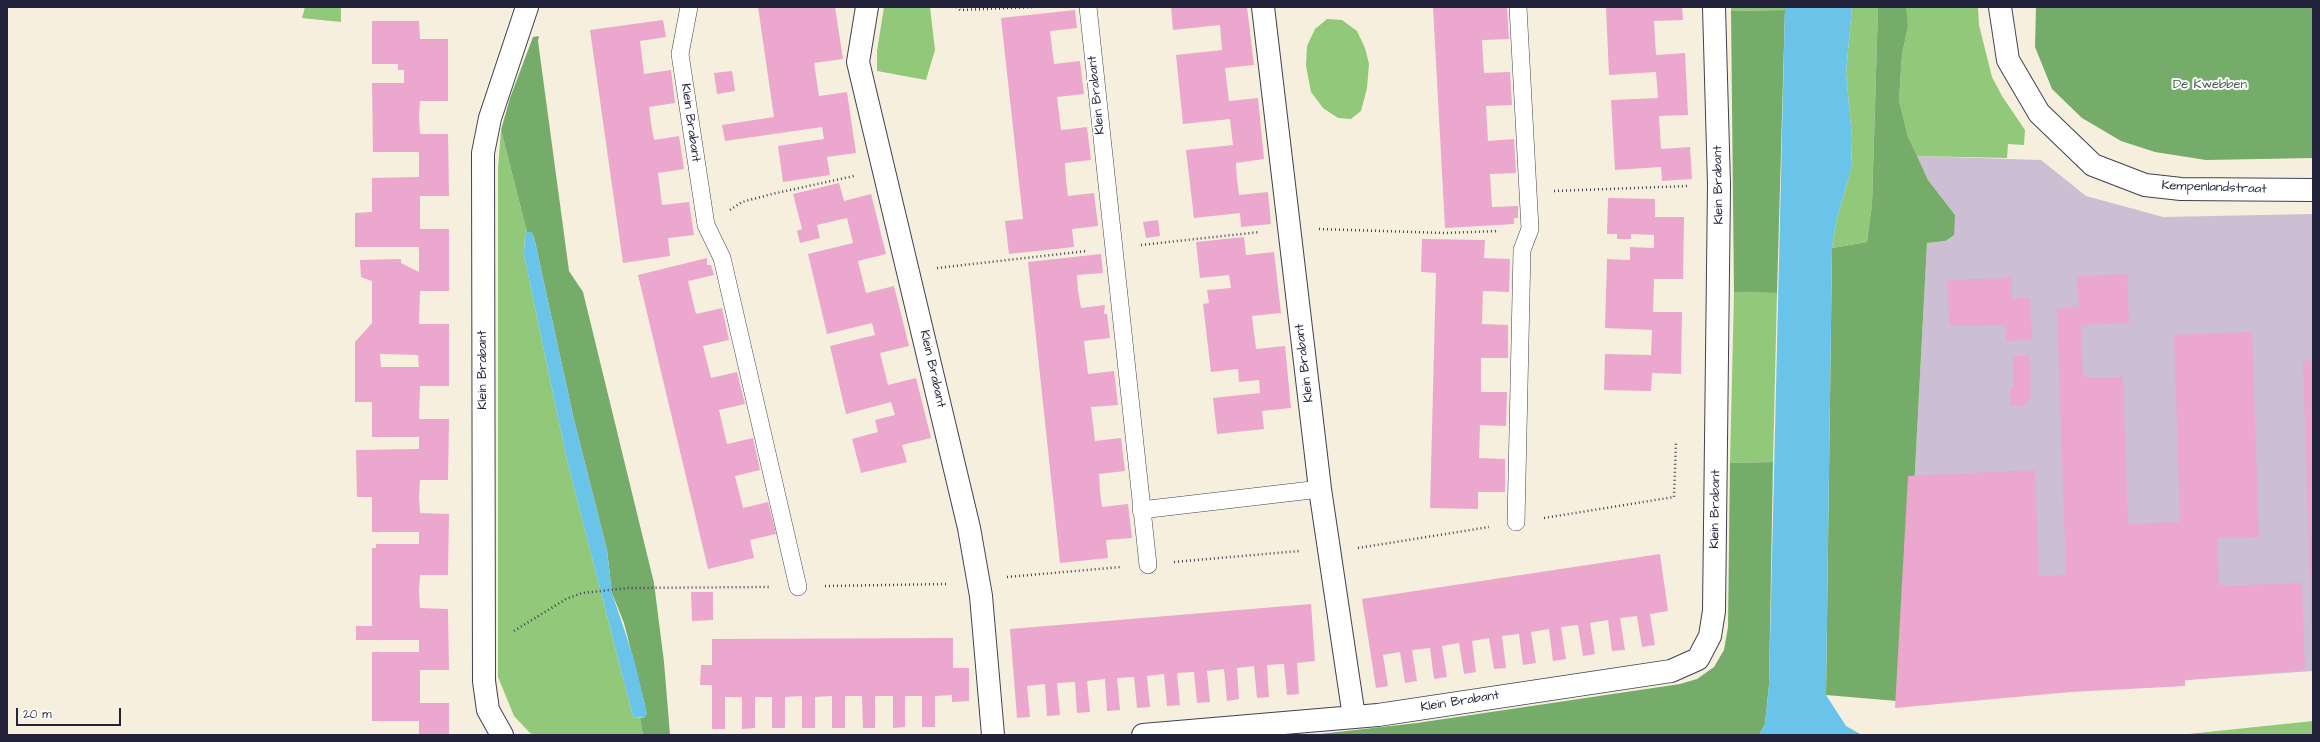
<!DOCTYPE html>
<html>
<head>
<meta charset="utf-8">
<style>
	body { margin:0 }
	#map { position:relative; width:2320px; height:742px; overflow:hidden; background:#f6efde; font-family:"Architects Daughter",sans-serif }
	canvas { display:block }
	.frame { position:absolute; inset:0; border:8px solid #22223b; pointer-events:none }
	.scale { position:absolute; left:16px; top:708px; width:105px; height:18px; box-sizing:border-box; border:2px solid #22223b; border-top:0; padding-left:5px; font-size:12px; line-height:14px; white-space:nowrap; color:#22223b; -webkit-text-stroke:3px #fff; paint-order:stroke }
</style>
</head>
<body>
<div id="map">
<canvas width="2320" height="742"></canvas>
<div class="frame"></div>
<div class="scale">20 m</div>
</div>
<script>
const g = document.querySelector('canvas').getContext('2d');
g.lineJoin = 'round';
function fillPath(path, color) {
  g.fillStyle = color;
  g.fill(path, 'evenodd');
}
function shape(rows) {
  const path = new Path2D();
  for (const r of rows) {
    path.moveTo(r[0], r[1]);
    for (let i = 2; i < r.length; i += 2) path.lineTo(r[i], r[i + 1]);
  }
  return path;
}
function stroke(path, color, width, dash) {
  g.strokeStyle = color;
  g.lineWidth = width;
  g.lineCap = dash ? 'butt' : 'round';
  g.setLineDash(dash || []);
  g.stroke(path);
}
function drawText(font, color, halo, rows, align = 'center') {
  g.font = font + ' "Architects Daughter",sans-serif';
  g.lineWidth = 4;
  g.setLineDash([]);
  g.textBaseline = 'middle';
  g.strokeStyle = halo;
  g.fillStyle = color;
  for (const [text, x, y, turn = 0] of rows) {
    g.save();
    g.translate(x, y);
    g.rotate((+turn || 0) * Math.PI / 180);
    g.textAlign = isNaN(turn) ? turn : align;
    if (halo) g.strokeText(text, 0, 0);
    g.fillText(text, 0, 0);
    g.restore();
  }
}
fillPath(shape([
	[1916,156,2041,160,2086,196,2163,217,2313,214,2313,671,1908,700,1905,659,1927,243,1945,241,1955,215,1928,180]
]), '#ccbed3');
fillPath(shape([
	[305,7,341,7,341,22,302,18],
	[884,7,930,7,935,50,926,80,877,71,877,51],
	[1731,7,1785,7,1785,10,1731,11],
	[1852,7,1878,7,1872,204,1867,242,1832,248,1836,222,1851,169,1852,137,1846,73],
	[1904,7,1978,7,1979,25,1992,77,2002,96,2025,130,2024,145,2008,144,2007,158,1916,156,1908,137,1899,100,1902,55,1908,26],
	[1327,19,1342,20,1357,31,1365,48,1369,64,1367,88,1361,111,1351,119,1338,118,1323,108,1311,92,1306,66,1307,46,1315,29],
	[501,130,527,232,525,234,524,255,567,460,632,713,634,718,640,718,643,735,536,735,530,733,514,716,498,677,498,168],
	[1734,292,1777,293,1773,462,1730,463],
	[2313,721,2313,735,2179,735]
]), '#92c87a');
fillPath(shape([
	[1878,7,1906,8,1908,26,1902,55,1899,100,1908,137,1928,180,1955,215,1954,235,1945,241,1927,243,1905,659,1897,701,1826,695,1832,248,1867,242,1872,204],
	[2036,7,2313,7,2313,158,2206,160,2155,152,2121,141,2082,118,2052,89,2035,47],
	[1785,10,1777,293,1734,292,1731,11],
	[539,36,538,41,569,271,583,292,654,583,664,662,670,735,643,735,640,718,645,717,645,705,624,623,612,593,607,550,574,420,534,237,531,232,527,232,501,130,510,98,533,37],
	[1773,462,1769,685,1765,724,1759,735,1311,735,1417,723,1680,684,1697,679,1714,667,1724,650,1728,627,1730,463]
]), '#75ac6a');
fillPath(shape([
	[1785,7,1852,7,1846,73,1852,137,1851,169,1836,222,1832,248,1826,695,1846,726,1862,735,1759,735,1765,724,1769,685],
	[527,232,531,232,534,237,574,420,607,550,612,593,634,659,647,713,645,717,634,718,632,713,567,460,524,255,525,234]
]), '#6ac3e8');
fillPath(shape([
	[758,7,835,7,843,59,814,63,819,96,847,92,856,153,827,157,830,175,783,182,778,146,824,139,822,127,725,141,722,125,774,117],
	[1171,7,1247,7,1254,65,1225,68,1227,85,1229,101,1258,98,1264,159,1236,163,1237,179,1239,195,1268,192,1271,224,1241,227,1240,213,1194,218,1186,150,1233,145,1230,119,1183,124,1176,55,1222,50,1221,38,1220,25,1173,30],
	[1433,7,1507,7,1509,39,1482,40,1484,73,1510,72,1512,105,1486,106,1488,141,1514,139,1516,173,1490,174,1492,207,1518,206,1518,218,1514,218,1514,224,1445,228],
	[1606,7,1682,7,1683,20,1654,21,1656,55,1685,53,1688,115,1659,116,1661,149,1690,147,1692,179,1662,181,1661,167,1615,170,1611,100,1658,98,1656,72,1609,75],
	[1075,10,1077,28,1050,31,1054,64,1080,61,1084,94,1057,97,1061,130,1087,127,1091,160,1065,163,1066,180,1068,196,1094,193,1098,226,1072,229,1074,247,1009,254,1005,221,1023,219,1001,18],
	[663,20,666,37,640,41,644,74,671,70,675,103,649,107,651,123,654,140,679,136,684,169,658,173,662,205,689,202,694,235,668,238,670,256,623,263,590,30],
	[372,21,419,21,420,39,448,39,448,101,420,101,419,117,420,134,448,134,449,196,420,196,420,229,449,229,449,291,420,291,419,324,449,324,449,386,420,386,419,419,449,419,448,480,420,480,419,497,420,513,449,514,448,575,420,575,419,592,420,608,448,609,449,670,420,670,420,703,449,703,449,735,419,735,419,721,372,721,372,652,419,652,419,640,356,640,356,626,372,626,372,548,376,548,376,544,419,544,419,532,372,532,372,497,357,497,356,450,419,449,419,437,372,437,372,402,355,402,355,342,372,323,372,281,361,277,360,260,401,259,401,263,419,272,419,247,355,247,355,213,372,212,372,178,419,177,419,152,373,152,372,83,404,83,404,70,398,70,398,64,372,64],
	[380,354,418,355,419,367,381,367],
	[732,71,735,91,717,94,714,73],
	[839,183,844,201,871,194,886,254,858,261,866,293,894,286,909,346,880,353,888,385,916,378,931,438,902,445,907,462,861,473,852,439,878,432,875,420,895,415,891,402,846,414,830,346,875,335,872,323,827,334,808,254,853,243,847,218,817,225,820,238,800,243,797,231,802,229,793,194],
	[1608,198,1655,199,1655,217,1684,217,1683,279,1654,279,1653,312,1682,312,1681,374,1652,373,1651,391,1604,390,1605,354,1651,355,1652,330,1605,328,1607,259,1630,260,1630,247,1654,248,1654,235,1631,234,1631,239,1617,239,1617,234,1607,234],
	[1158,220,1160,236,1146,238,1143,222],
	[1244,237,1246,255,1274,252,1281,313,1252,316,1254,333,1256,349,1285,346,1291,408,1262,411,1264,429,1217,434,1213,398,1260,393,1259,380,1239,382,1238,369,1211,372,1203,304,1209,303,1207,290,1231,288,1229,275,1200,278,1196,242],
	[1422,239,1485,240,1484,258,1510,259,1509,292,1483,291,1482,324,1508,325,1508,358,1481,358,1481,392,1507,392,1506,426,1480,425,1479,458,1505,459,1505,492,1478,492,1478,509,1430,508,1436,273,1421,272],
	[1101,254,1103,273,1077,275,1078,291,1081,308,1105,305,1104,314,1107,314,1110,338,1084,341,1086,358,1088,374,1114,371,1118,405,1091,407,1095,441,1121,438,1125,471,1099,474,1100,491,1102,507,1128,504,1132,538,1106,540,1108,558,1060,563,1028,262],
	[707,258,707,265,711,265,714,275,688,281,696,314,722,308,729,340,703,346,711,378,737,372,745,404,719,410,727,444,753,438,760,470,735,476,743,508,768,502,776,534,750,540,754,558,708,569,638,275],
	[2127,274,2129,323,2081,325,2083,377,2123,377,2128,524,2180,522,2174,335,2252,332,2259,537,2217,538,2219,586,2302,583,2305,670,2185,680,2185,686,2071,692,1895,708,1908,476,2035,470,2039,576,2066,575,2057,308,2079,307,2077,276],
	[2011,278,2012,298,2030,298,2032,340,2006,341,2006,325,1949,326,1948,280],
	[2013,356,2030,356,2031,395,2026,405,2011,406,2010,388,2013,388],
	[2313,360,2313,639,2312,639,2303,361],
	[1660,554,1668,611,1650,614,1655,645,1642,647,1637,616,1620,618,1625,650,1612,651,1608,620,1590,623,1595,654,1583,656,1578,625,1561,627,1566,659,1553,661,1549,629,1531,632,1536,663,1523,665,1519,634,1502,636,1506,668,1494,669,1489,638,1472,641,1476,672,1464,674,1459,643,1442,646,1447,677,1434,679,1430,648,1412,650,1417,681,1405,683,1400,652,1383,655,1388,686,1376,688,1362,599],
	[691,592,713,592,713,620,692,621],
	[1311,604,1315,661,1297,663,1299,694,1287,695,1284,664,1267,665,1269,697,1257,698,1254,666,1237,668,1239,699,1227,701,1224,669,1207,671,1210,702,1197,703,1194,672,1177,673,1180,705,1167,706,1164,674,1147,676,1150,707,1137,708,1134,677,1117,678,1120,710,1107,711,1105,679,1087,681,1090,712,1077,713,1075,682,1057,683,1060,715,1047,716,1045,684,1027,686,1030,717,1017,718,1010,629],
	[953,638,953,668,969,668,969,701,952,702,952,695,935,696,935,727,922,727,922,696,905,696,905,727,893,728,893,696,875,696,875,728,863,728,862,696,845,696,845,728,832,728,832,696,815,697,815,728,802,728,802,696,785,697,785,728,772,728,772,697,755,697,755,728,742,729,742,697,725,697,725,729,712,729,712,685,700,685,701,665,712,665,712,639]
]), '#eba7cd');
const lane = shape([
	[689,7,680,54,706,225,722,258,798,587],
	[1088,7,1148,565],
	[1141,510,1320,489],
	[1516,522,1522,250,1530,229,1518,7]
]);
const street = shape([
	[867,7,858,62,969,528,981,596,993,735],
	[1263,7,1320,489,1354,717],
	[502,735,488,710,484,681,483,153,490,118,527,7],
	[1143,735,1378,715,1671,671,1698,659,1710,636,1714,611,1719,185,1714,7]
]);
const secondary = shape([
	[2000,7,2008,60,2039,113,2093,165,2145,185,2181,189,2313,190]
]);
stroke(lane, '#424153', 18);
stroke(street, '#424153', 24);
stroke(secondary, '#424153', 24);
stroke(shape([
	[956,7,960,10,1035,7],
	[1554,191,1689,186],
	[730,210,742,202,772,194,854,176],
	[1319,229,1444,233,1499,231],
	[1141,245,1260,232],
	[937,268,1087,251],
	[1544,518,1674,497,1676,442],
	[1358,548,1489,527],
	[1174,562,1299,551],
	[1007,577,1121,567],
	[825,586,948,584],
	[514,631,566,599,582,593,628,588,770,587]
]), '#424153', 2.5, [1, 3]);
stroke(lane, '#fff', 17);
stroke(street, '#fff', 22);
stroke(secondary, '#fff', 22);
drawText('13px', '#495c51', '#fff', [
	["De Kwebben",2210,85]
]);
drawText('13px', '#22223b', '#fff', [
	["Klein Brabant",1097,95,-96],
	["Klein Brabant",690,123,82],
	["Klein Brabant",1719,185,-91],
	["Kempenlandstraat",2214,188,2],
	["Klein Brabant",1305,363,-97],
	["Klein Brabant",932,369,77],
	["Klein Brabant",483,370,-90],
	["Klein Brabant",1716,509,-89],
	["Klein Brabant",1460,702,-9]
]);
</script>
</body>
</html>
